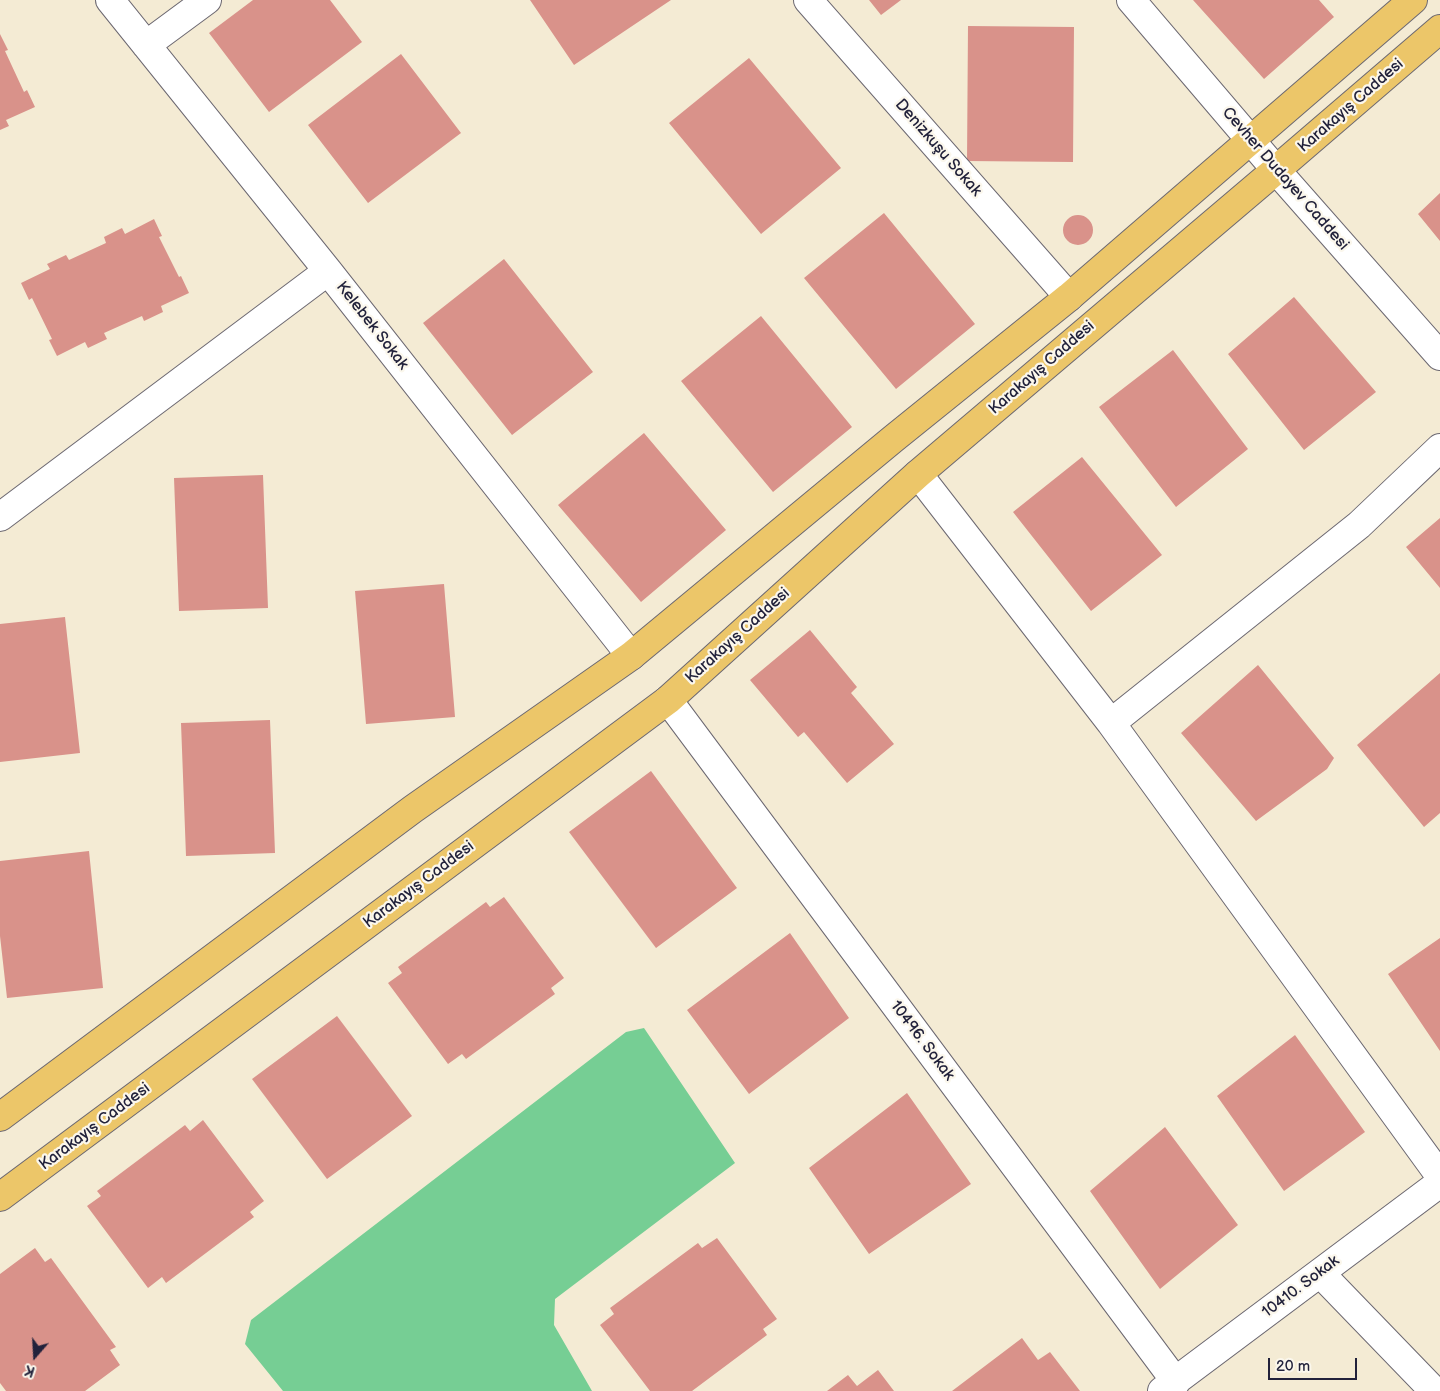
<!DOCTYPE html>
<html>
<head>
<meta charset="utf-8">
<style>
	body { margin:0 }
	#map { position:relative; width:1440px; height:1391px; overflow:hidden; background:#f4ebd4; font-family:"Balsamiq Sans",sans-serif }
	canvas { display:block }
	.north { position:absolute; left:10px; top:1331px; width:50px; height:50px; -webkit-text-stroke:4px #fbf7ec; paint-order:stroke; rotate:199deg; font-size:14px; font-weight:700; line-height:20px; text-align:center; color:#22223b }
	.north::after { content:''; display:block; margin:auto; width:18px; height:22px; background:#22223b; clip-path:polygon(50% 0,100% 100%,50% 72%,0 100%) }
	.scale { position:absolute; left:1268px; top:1358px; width:89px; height:22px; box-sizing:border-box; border:2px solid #22223b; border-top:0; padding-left:6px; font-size:15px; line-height:18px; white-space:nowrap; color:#22223b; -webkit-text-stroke:4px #fbf7ec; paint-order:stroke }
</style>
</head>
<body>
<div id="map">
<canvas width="1440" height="1391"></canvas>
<div class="north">K</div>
<div class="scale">20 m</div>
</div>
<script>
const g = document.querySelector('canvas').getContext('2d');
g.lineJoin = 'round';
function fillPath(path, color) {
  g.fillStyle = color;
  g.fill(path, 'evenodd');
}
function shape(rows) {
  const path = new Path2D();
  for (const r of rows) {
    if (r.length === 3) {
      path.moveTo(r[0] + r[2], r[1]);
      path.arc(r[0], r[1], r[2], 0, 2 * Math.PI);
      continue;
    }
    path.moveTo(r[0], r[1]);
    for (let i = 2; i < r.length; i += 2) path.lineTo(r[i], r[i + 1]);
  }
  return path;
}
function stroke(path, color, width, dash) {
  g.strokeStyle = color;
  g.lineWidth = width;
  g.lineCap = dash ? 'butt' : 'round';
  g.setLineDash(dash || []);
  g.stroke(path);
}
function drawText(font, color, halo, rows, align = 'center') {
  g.font = font + ' "Balsamiq Sans",sans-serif';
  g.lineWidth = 4.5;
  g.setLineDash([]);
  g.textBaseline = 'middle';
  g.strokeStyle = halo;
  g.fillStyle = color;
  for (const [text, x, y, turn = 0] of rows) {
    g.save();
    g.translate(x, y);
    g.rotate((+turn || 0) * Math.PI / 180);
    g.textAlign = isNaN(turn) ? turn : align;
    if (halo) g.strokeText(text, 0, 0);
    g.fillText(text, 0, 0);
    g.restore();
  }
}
fillPath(shape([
	[644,1028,735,1163,555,1299,554,1325,592,1391,283,1391,245,1344,251,1320,626,1032]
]), '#76ce94');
fillPath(shape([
	[253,0,330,0,362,42,269,112,209,33],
	[530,0,671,0,574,65],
	[869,0,901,0,881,15],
	[1193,0,1319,0,1334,17,1264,79],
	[968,26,1074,27,1073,162,967,161],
	[0,34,8,50,5,51,24,92,27,90,35,107,6,120,9,126,0,130],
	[401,54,461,133,368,203,308,125],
	[749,58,841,168,761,234,669,123],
	[1440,193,1440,241,1418,214],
	[884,213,975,324,896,389,804,278],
	[1078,230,15],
	[154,219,162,236,159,237,179,277,181,276,189,293,161,306,163,312,144,321,142,316,104,333,107,339,88,348,85,342,57,356,49,340,52,339,32,298,29,300,21,283,50,269,47,264,66,255,69,260,106,243,104,237,122,228,125,234],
	[504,259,593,372,512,435,423,323],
	[1294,297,1376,392,1304,450,1228,354],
	[761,316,852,427,773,492,681,381],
	[1173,350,1248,449,1176,507,1099,407],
	[644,433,726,530,641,602,558,505],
	[1082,457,1162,555,1091,611,1013,512],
	[263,475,268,608,179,611,174,478],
	[1440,518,1440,588,1406,547],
	[444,584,455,717,366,724,355,591],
	[65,617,80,753,0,762,0,624],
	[810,630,857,687,851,693,894,744,847,783,804,732,798,737,750,680],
	[1258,665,1334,758,1327,769,1256,821,1181,733],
	[1440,673,1440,813,1424,827,1357,745],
	[270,720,275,853,186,856,181,723],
	[651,771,737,888,656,948,569,832],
	[89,851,103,988,7,998,0,936,0,861],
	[504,897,564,978,551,988,555,994,466,1059,462,1054,448,1064,388,983,402,973,398,967,486,902,490,907],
	[790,933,849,1018,749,1094,687,1010],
	[1440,938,1440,1051,1388,974],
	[337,1016,412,1116,327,1179,252,1079],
	[1295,1035,1365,1132,1284,1191,1217,1096],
	[907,1093,971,1184,869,1254,809,1168],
	[203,1120,264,1201,250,1212,254,1217,166,1283,162,1277,148,1288,87,1206,101,1196,97,1191,185,1125,190,1131],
	[1165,1127,1238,1225,1160,1289,1090,1191],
	[717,1238,777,1319,763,1329,767,1335,692,1391,650,1391,600,1325,614,1314,610,1308,698,1243,702,1248],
	[35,1248,45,1262,51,1258,116,1347,110,1350,120,1365,85,1391,6,1391,0,1383,0,1274],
	[1022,1338,1038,1360,1050,1352,1080,1391,952,1391],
	[878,1370,894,1391,827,1391,848,1375,857,1386]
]), '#d9928a');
const minor = shape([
	[110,0,328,271,631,656],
	[808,0,1069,297],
	[1131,0,1276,170,1440,356],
	[146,45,207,0],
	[918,474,1111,723,1440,1176],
	[0,517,328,271],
	[668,700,1176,1382],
	[1111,723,1359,525,1440,448],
	[1320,1273,1434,1391],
	[1162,1391,1440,1183]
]);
const major = shape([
	[0,1117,413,809,631,656,893,439,1069,297,1413,0],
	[0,1197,668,700,918,474,1276,170,1440,29]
]);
stroke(minor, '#6c6871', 30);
stroke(major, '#6c6871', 30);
stroke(minor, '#fff', 28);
stroke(major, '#ecc669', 28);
drawText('16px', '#22223b', '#fbf7ec', [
	["Karakayış Caddesi",1351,106,-41],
	["Denizkuşu Sokak",938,148,49],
	["Cevher Dudayev Caddesi",1285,179,49],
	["Kelebek Sokak",372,326,52],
	["Karakayış Caddesi",1042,368,-41],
	["Karakayış Caddesi",738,636,-42],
	["Karakayış Caddesi",419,885,-37],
	["10496. Sokak",922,1041,53],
	["Karakayış Caddesi",95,1127,-37],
	["10410. Sokak",1301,1287,-37]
]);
</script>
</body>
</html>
